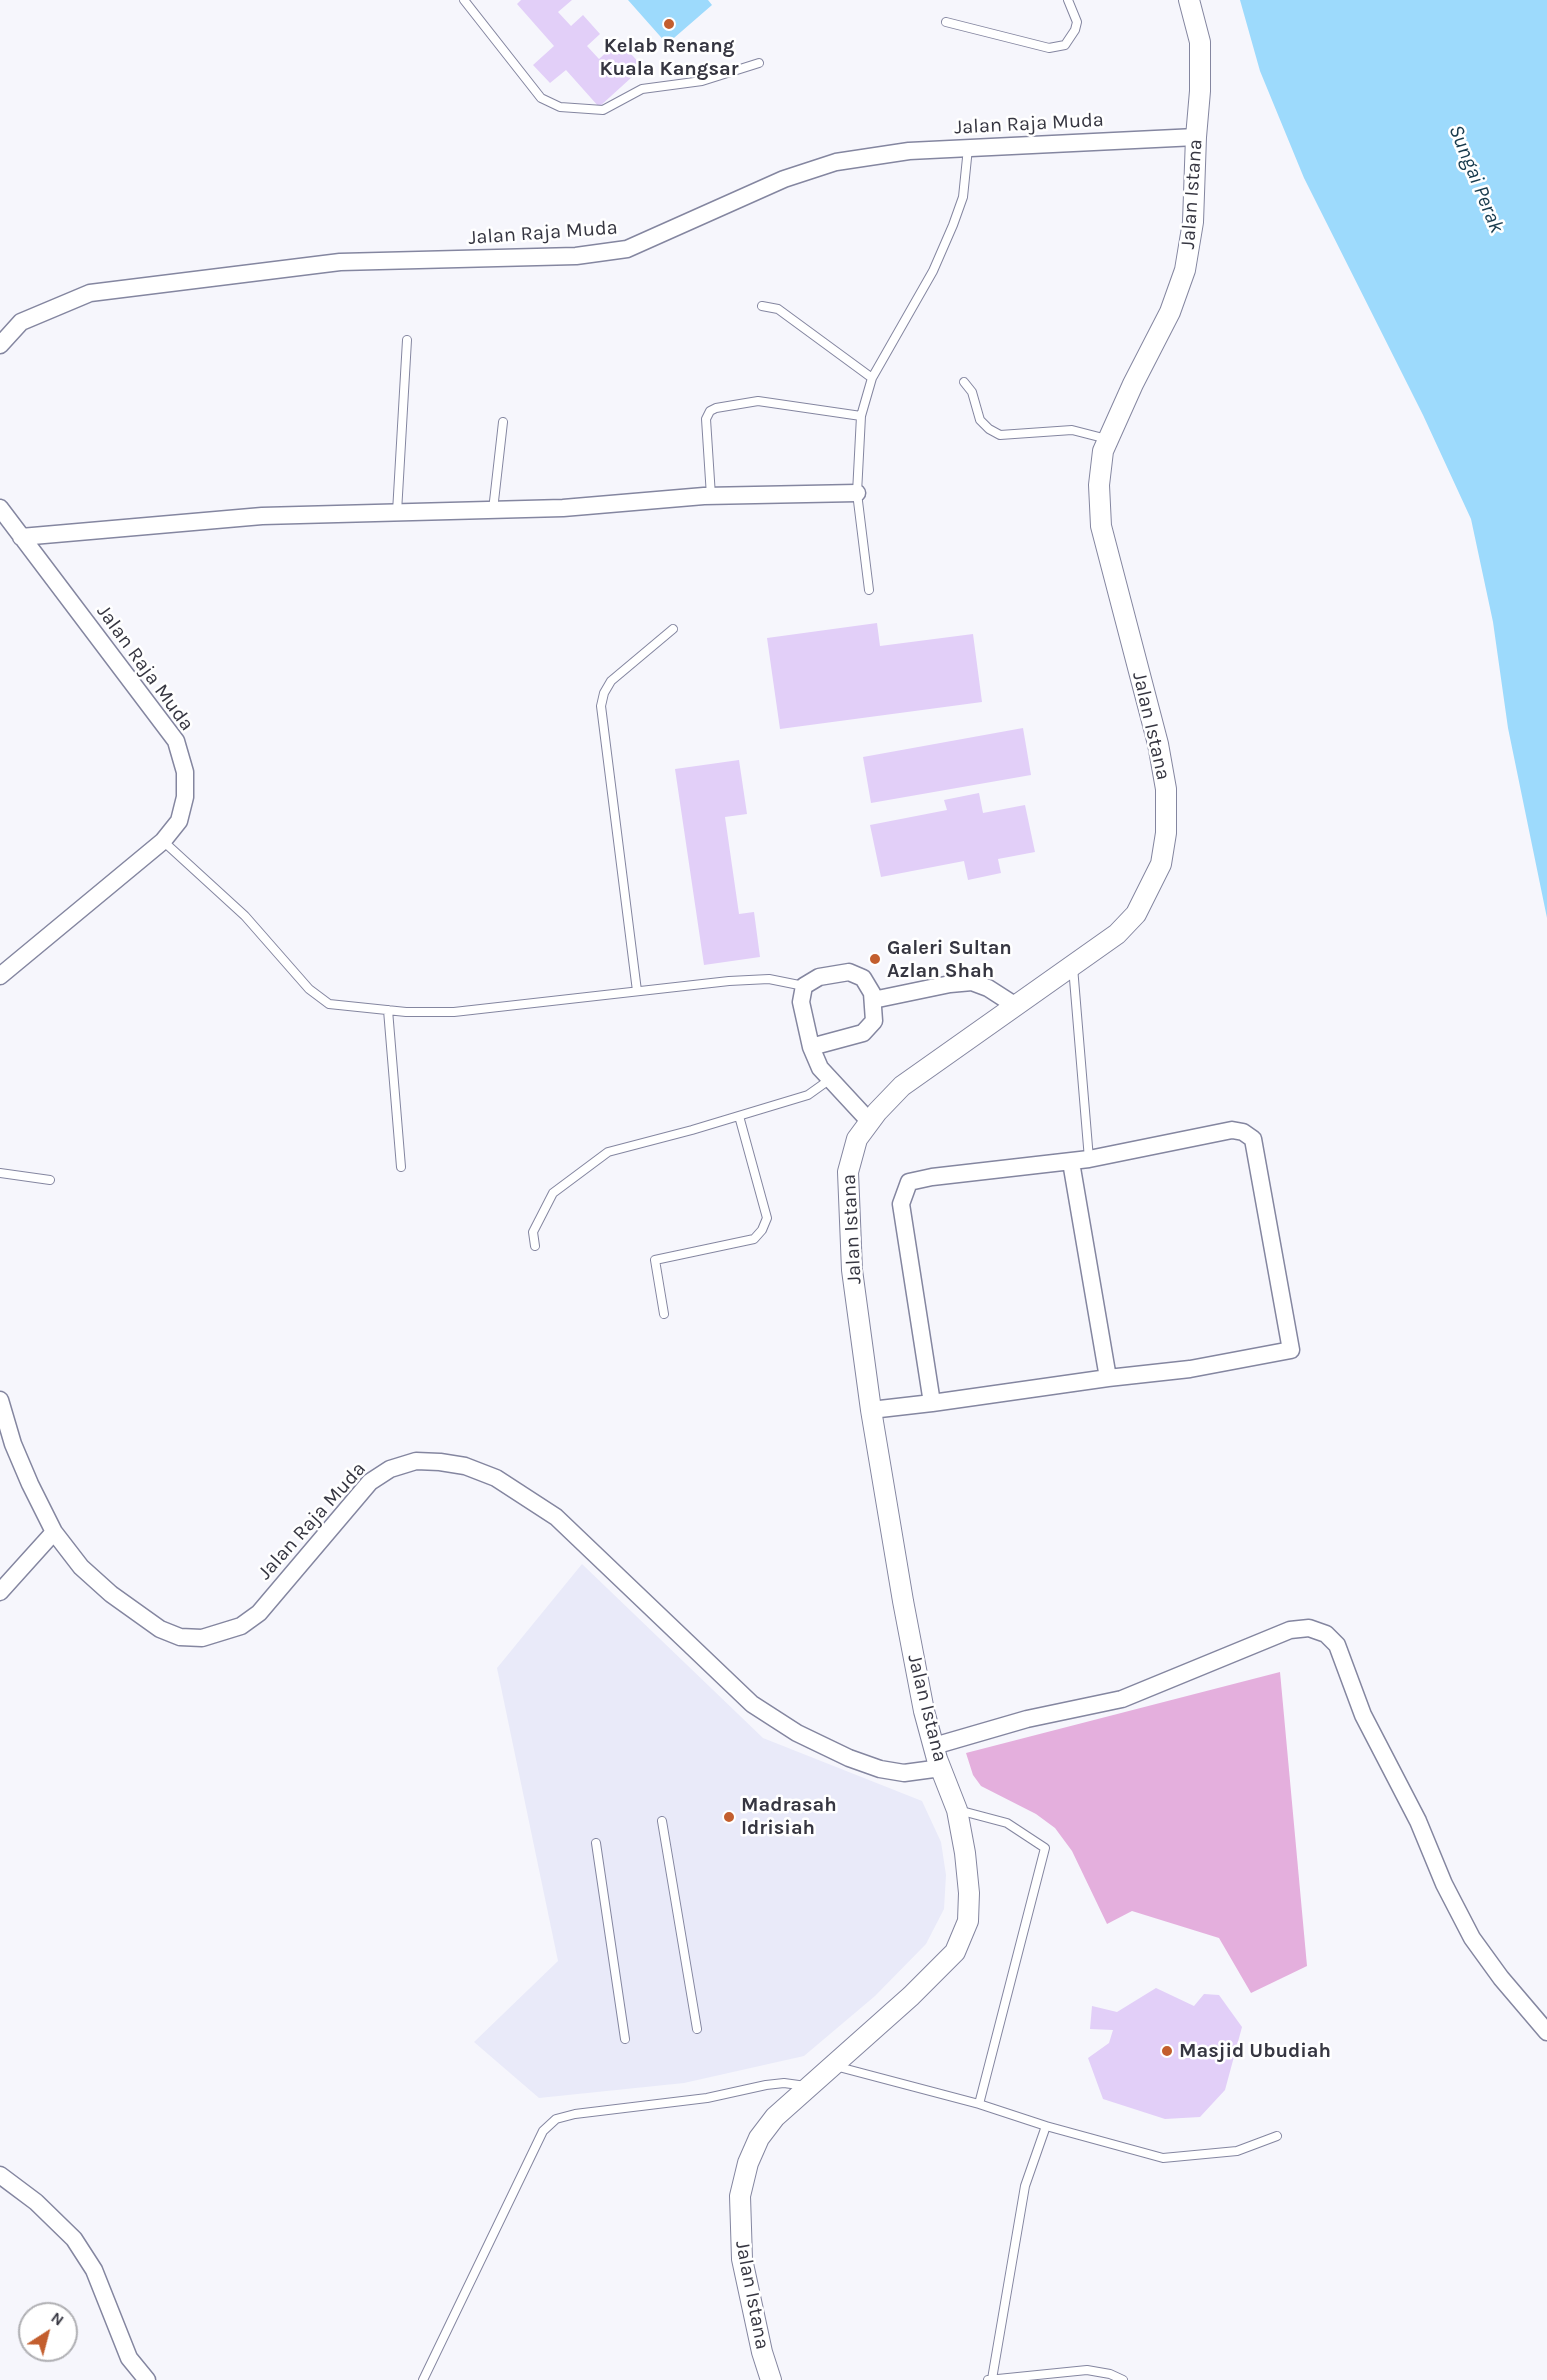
<!DOCTYPE html>
<html>
<head>
<meta charset="utf-8">
<style>
	body { margin:0 }
	#map { position:relative; width:1547px; height:2380px; overflow:hidden; background:#f6f6fc; font-family:Karla,sans-serif }
	canvas { display:block }
	.north { position:absolute; left:18px; top:2302px; width:60px; height:60px; box-sizing:border-box; background:#fff; border:2px solid #afafb3; border-radius:50%; rotate:36deg; font-size:16px; font-weight:700; line-height:24px; text-align:center; color:#363641 }
	.north::after { content:''; display:block; margin:auto; width:21px; height:27px; background:#c35e2e; clip-path:polygon(50% 0,100% 100%,50% 72%,0 100%) }
</style>
</head>
<body>
<div id="map">
<canvas width="1547" height="2380"></canvas>
<div class="north">N</div>
</div>
<script>
const g = document.querySelector('canvas').getContext('2d');
g.lineJoin = 'round';
function fillPath(path, color) {
  g.fillStyle = color;
  g.fill(path, 'evenodd');
}
function shape(rows) {
  const path = new Path2D();
  for (const r of rows) {
    path.moveTo(r[0], r[1]);
    for (let i = 2; i < r.length; i += 2) path.lineTo(r[i], r[i + 1]);
  }
  return path;
}
function stroke(path, color, width, dash) {
  g.strokeStyle = color;
  g.lineWidth = width;
  g.lineCap = dash ? 'butt' : 'round';
  g.setLineDash(dash || []);
  g.stroke(path);
}
function drawText(font, color, halo, rows, align = 'center') {
  g.font = font + ' Karla,sans-serif';
  g.lineWidth = 5;
  g.setLineDash([]);
  g.textBaseline = 'middle';
  g.strokeStyle = halo;
  g.fillStyle = color;
  for (const [text, x, y, turn = 0] of rows) {
    g.save();
    g.translate(x, y);
    g.rotate((+turn || 0) * Math.PI / 180);
    g.textAlign = isNaN(turn) ? turn : align;
    if (halo) g.strokeText(text, 0, 0);
    g.fillText(text, 0, 0);
    g.restore();
  }
}
fillPath(shape([
	[582,1564,763,1738,922,1801,941,1842,946,1875,944,1909,926,1944,875,1996,804,2056,684,2083,539,2098,474,2042,558,1961,497,1668]
]), '#e9eaf9');
fillPath(shape([
	[1280,1672,1307,1966,1251,1993,1219,1938,1132,1911,1107,1924,1072,1851,1055,1828,1036,1814,981,1786,973,1775,966,1753]
]), '#e4afdd');
fillPath(shape([
	[628,0,708,0,712,5,667,44],
	[1240,0,1547,0,1547,918,1508,728,1493,622,1471,519,1423,415,1304,178,1260,71]
]), '#9ddafc');
fillPath(shape([
	[521,0,572,0,558,12,571,26,583,15,600,34,587,46,599,59,619,41,643,67,599,107,566,70,550,83,533,65,554,46,517,4],
	[877,623,880,646,973,634,982,702,780,729,767,638],
	[1023,728,1031,775,871,803,863,757],
	[739,760,747,814,725,817,739,914,754,912,760,957,704,965,675,769],
	[979,793,983,813,1025,805,1035,852,998,859,1001,873,968,880,964,861,881,877,870,825,947,810,944,800],
	[1156,1988,1194,2006,1204,1994,1219,1995,1242,2027,1225,2090,1200,2117,1165,2119,1103,2099,1088,2058,1109,2043,1113,2030,1090,2029,1092,2006,1117,2012]
]), '#e2cff8');
const service = shape([
	[464,0,541,98,560,107,603,110,642,89,702,81,759,63],
	[946,22,1049,48,1065,45,1075,30,1077,22,1068,0],
	[762,306,778,309,872,378],
	[964,382,972,392,980,420,989,429,1000,435,1072,430,1107,439],
	[711,496,706,419,710,411,716,408,758,401,861,416],
	[493,510,503,422],
	[397,512,407,340],
	[869,590,857,493,861,416,872,378,933,271,953,225,963,197,968,148],
	[163,841,245,916,309,989,329,1004,406,1012,454,1012,729,981,769,979,804,986],
	[1073,967,1089,1159],
	[637,991,601,706,604,693,611,681,673,629],
	[388,1010,401,1167],
	[0,1173,50,1180],
	[535,1246,533,1232,553,1193,608,1152,692,1130,808,1095,829,1080],
	[664,1314,655,1260,754,1239,762,1230,767,1218,739,1116],
	[662,1821,697,2029],
	[596,1843,625,2039],
	[835,2066,979,2104,1045,1848,1007,1823,958,1810],
	[979,2104,1046,2126,1163,2158,1237,2151,1277,2136],
	[992,2379,1025,2186,1046,2126],
	[423,2380,543,2131,556,2119,575,2114,707,2098,766,2085,784,2083,806,2086],
	[988,2380,1087,2370,1110,2374,1123,2380]
]);
const minor = shape([
	[0,345,21,322,90,293,340,262,576,256,627,249,784,179,836,162,909,151,1196,137],
	[0,508,176,741,185,772,185,797,179,821,163,841,0,976],
	[21,537,262,516,563,508,704,496,857,493],
	[873,1000,950,984,972,982,988,988,1016,1006],
	[811,1047,863,1033,874,1021,872,993,863,978,849,972,819,977,804,986,801,1002,811,1047,820,1068,870,1122],
	[1071,1162,1108,1378],
	[0,1400,13,1444,30,1484,54,1532,81,1567,111,1594,160,1629,180,1637,202,1638,241,1626,259,1613,370,1482,390,1469,416,1461,440,1462,465,1466,496,1478,556,1517,752,1704,797,1733,849,1758,880,1769,904,1773,941,1768],
	[871,1410,932,1403,1108,1378,1190,1369,1291,1350,1253,1139,1243,1132,1232,1130,1089,1159,932,1177,909,1182,901,1204,932,1403],
	[0,1592,54,1532],
	[934,1746,1027,1719,1122,1699,1290,1630,1309,1628,1326,1634,1337,1645,1363,1715,1418,1821,1444,1884,1472,1938,1501,1978,1547,2032],
	[0,2175,36,2202,74,2239,94,2270,129,2358,147,2380]
]);
const tertiary = shape([
	[771,2380,762,2352,742,2259,740,2196,748,2163,759,2138,775,2117,911,1996,955,1952,968,1921,969,1893,965,1853,957,1810,937,1759,924,1711,903,1601,871,1410,852,1270,848,1172,857,1139,877,1112,902,1086,1117,934,1136,914,1161,864,1166,833,1166,789,1158,744,1101,526,1099,485,1103,451,1133,384,1170,312,1185,270,1193,222,1196,137,1200,91,1200,42,1189,0]
]);
stroke(service, '#8486a0', 10);
stroke(minor, '#8486a0', 19);
stroke(tertiary, '#8486a0', 22);
stroke(service, '#fff', 8);
stroke(minor, '#fff', 16);
stroke(tertiary, '#fff', 20);
for (const [x, y, r, color] of [
	[669,24,6,"#c35e2e"],
	[875,959,6,"#c35e2e"],
	[729,1817,6,"#c35e2e"],
	[1167,2051,6,"#c35e2e"]
]) {
  const dot = new Path2D();
  dot.arc(x, y, r, 0, 2 * Math.PI);
  g.fillStyle = color;
  g.fill(dot);
  stroke(dot, '#fff', 2);
}
drawText('bold 20px', '#363641', '#fff', [
	["Kelab Renang",669,46,"center"],
	["Kuala Kangsar",669,69,"center"],
	["Galeri Sultan",887,948],
	["Azlan Shah",887,971],
	["Madrasah",741,1805],
	["Idrisiah",741,1828],
	["Masjid Ubudiah",1179,2051]
], 'left');
drawText('20px', '#363641', '#fff', [
	["Jalan Raja Muda",1029,124,-3],
	["Jalan Istana",1192,194,-86],
	["Jalan Raja Muda",543,233,-4],
	["Jalan Raja Muda",145,668,54],
	["Jalan Istana",1151,726,77],
	["Jalan Istana",852,1229,-93],
	["Jalan Raja Muda",312,1521,-48],
	["Jalan Istana",927,1708,76],
	["Jalan Istana",752,2295,79]
]);
drawText('italic 21px', '#183b4d', '#fff', [
	["Sungai Perak",1476,179,68]
]);
</script>
</body>
</html>
